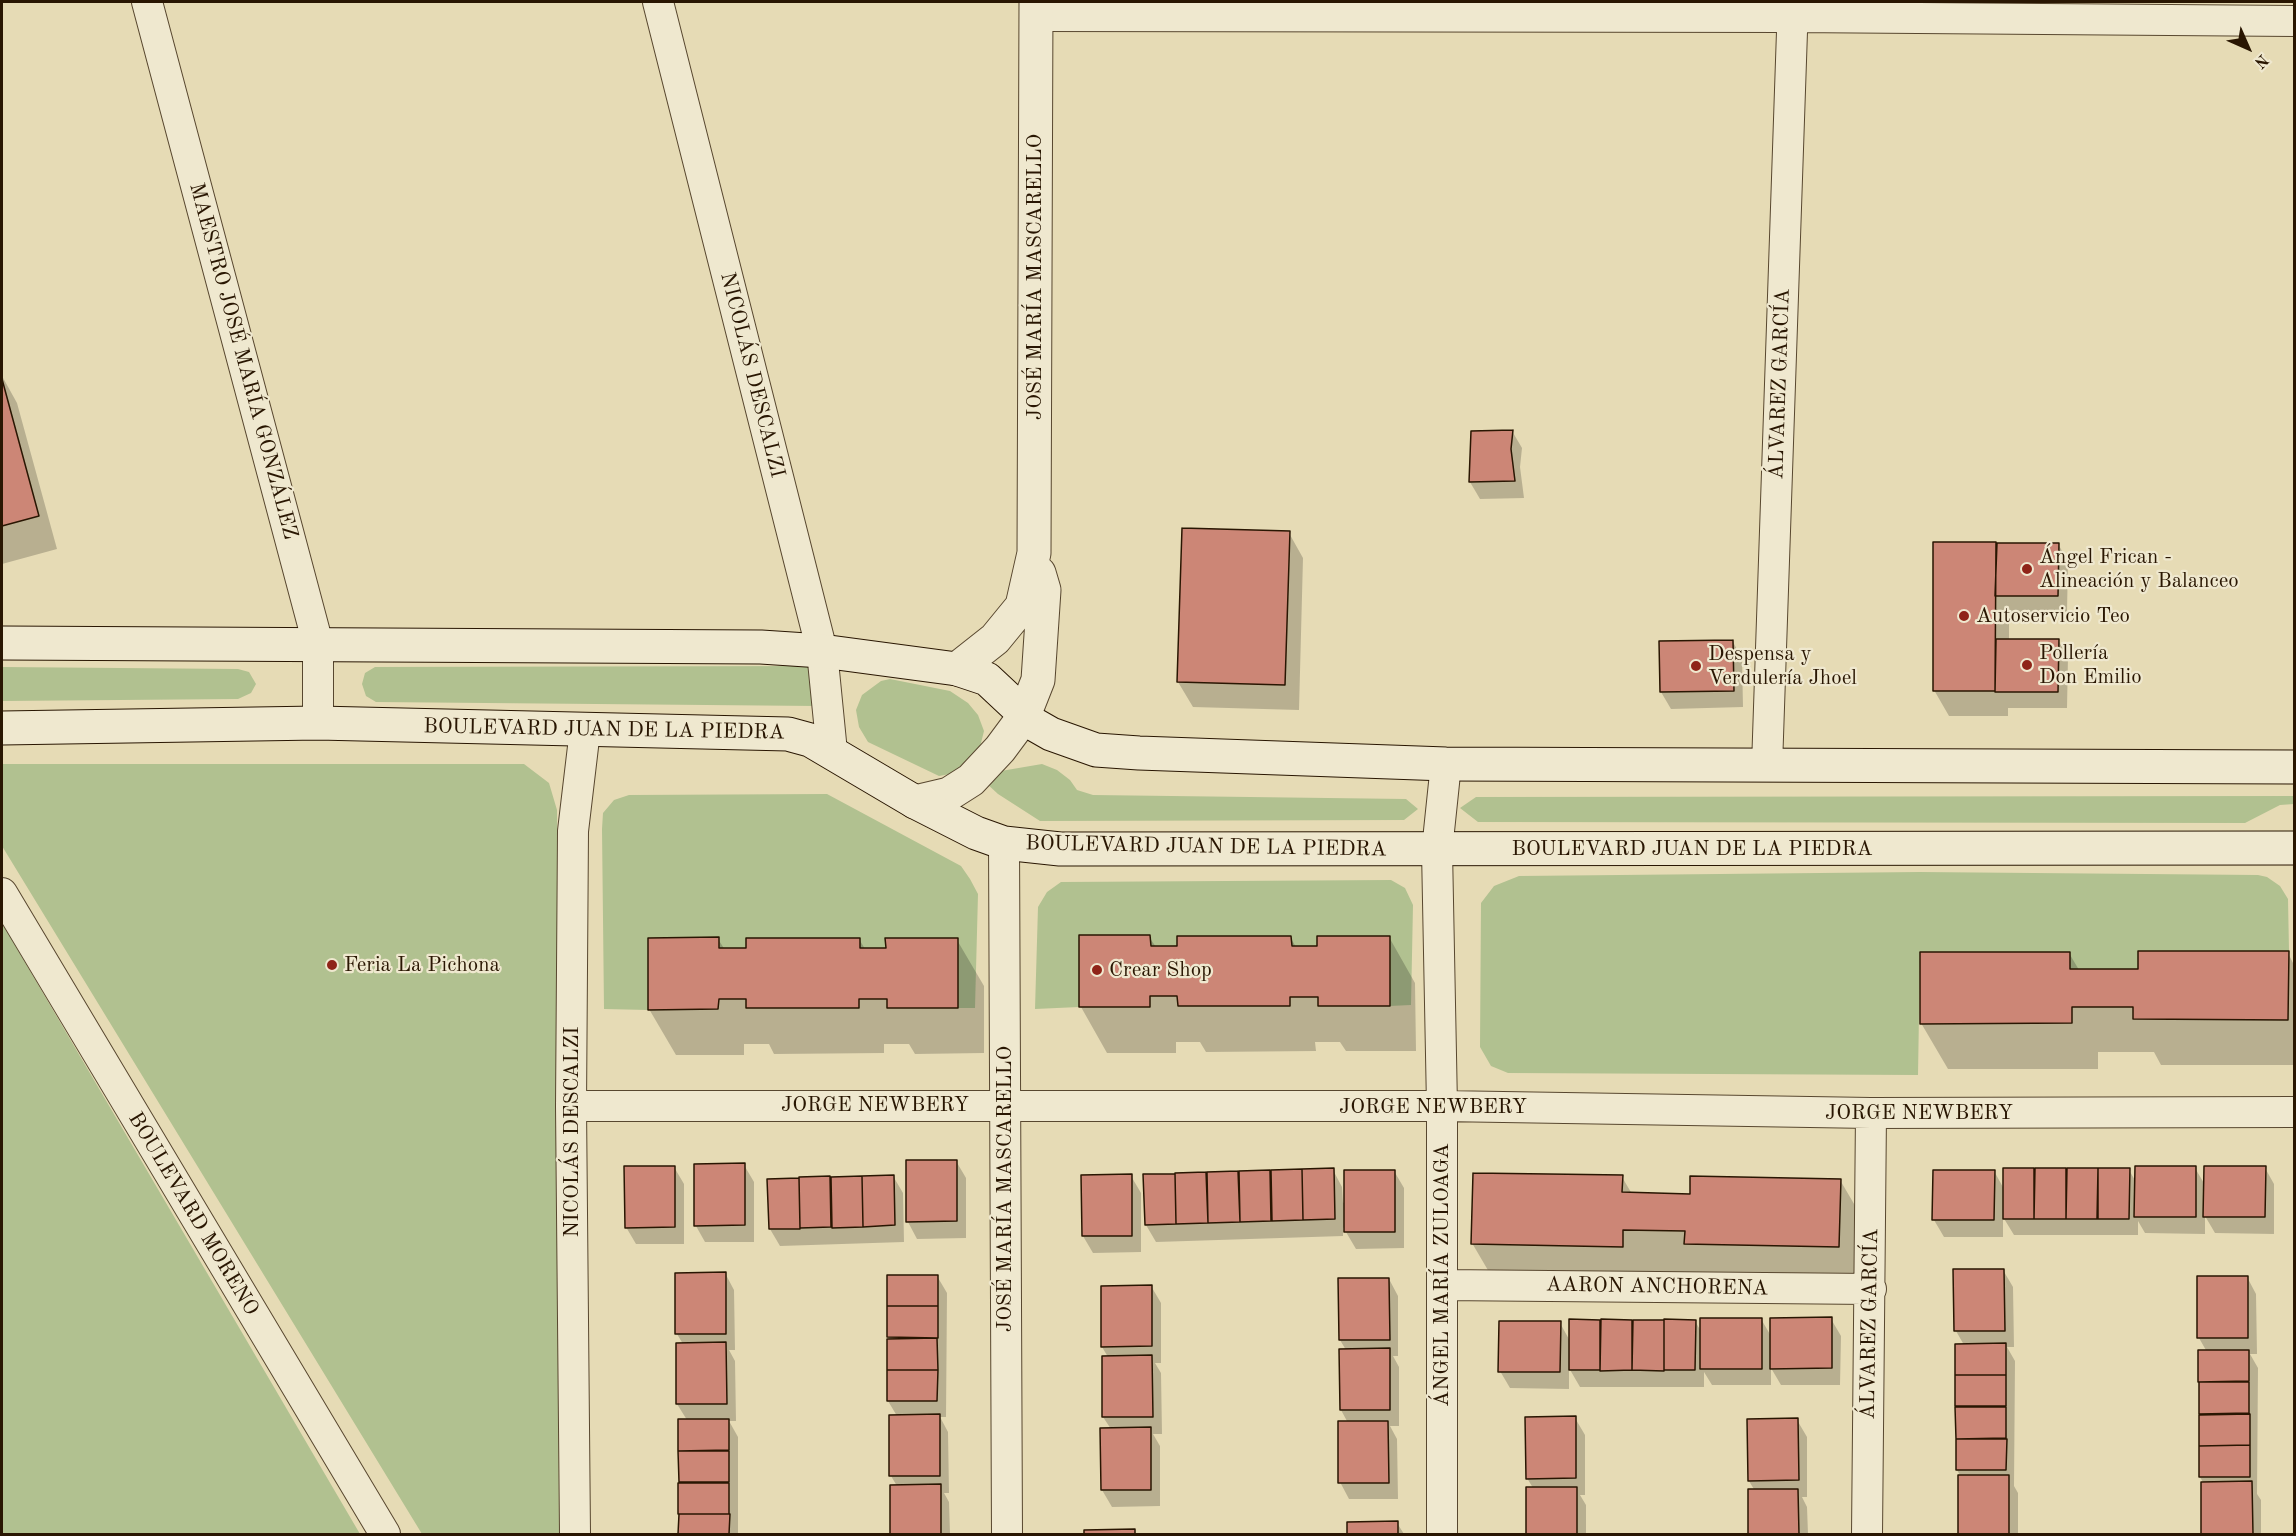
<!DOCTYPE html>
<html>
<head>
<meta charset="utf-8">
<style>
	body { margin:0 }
	#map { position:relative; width:2296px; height:1536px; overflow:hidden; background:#e6dbb5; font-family:"Old Standard TT",serif }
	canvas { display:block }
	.frame { position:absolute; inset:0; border:3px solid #291602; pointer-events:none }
	.north { position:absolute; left:2218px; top:18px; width:60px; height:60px; -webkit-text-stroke:4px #efe8cf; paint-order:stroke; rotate:135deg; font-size:16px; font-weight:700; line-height:24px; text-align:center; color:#291602 }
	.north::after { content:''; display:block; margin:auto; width:21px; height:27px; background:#291602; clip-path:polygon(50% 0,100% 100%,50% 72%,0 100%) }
</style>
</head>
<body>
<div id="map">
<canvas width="2296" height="1536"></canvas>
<div class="frame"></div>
<div class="north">N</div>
</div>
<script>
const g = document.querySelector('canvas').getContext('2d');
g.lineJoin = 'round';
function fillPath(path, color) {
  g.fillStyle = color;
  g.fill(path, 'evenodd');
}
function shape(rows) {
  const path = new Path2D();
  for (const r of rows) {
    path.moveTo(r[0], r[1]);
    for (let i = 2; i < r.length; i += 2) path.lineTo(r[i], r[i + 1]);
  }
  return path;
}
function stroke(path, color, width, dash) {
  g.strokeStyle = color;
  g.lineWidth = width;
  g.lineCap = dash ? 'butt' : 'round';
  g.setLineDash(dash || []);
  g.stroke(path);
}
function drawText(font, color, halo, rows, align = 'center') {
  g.font = font + ' "Old Standard TT",serif';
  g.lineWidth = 4.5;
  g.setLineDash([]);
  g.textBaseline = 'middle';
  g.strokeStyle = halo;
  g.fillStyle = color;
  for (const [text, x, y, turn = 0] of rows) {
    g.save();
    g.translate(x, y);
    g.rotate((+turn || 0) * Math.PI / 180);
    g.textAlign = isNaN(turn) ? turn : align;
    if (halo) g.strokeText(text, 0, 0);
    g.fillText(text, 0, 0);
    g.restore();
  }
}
fillPath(shape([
	[808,666,820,673,817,706,376,702,366,696,362,684,365,673,375,667],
	[2,667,238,669,249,672,256,684,251,693,238,699,2,701],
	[890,679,950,691,968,703,978,715,984,731,980,747,968,765,950,774,939,776,868,742,859,727,856,710,862,695,881,681],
	[2,764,524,764,549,783,557,810,559,1534,422,1534,2,846],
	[1042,764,1057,770,1070,780,1077,790,1093,795,1406,799,1418,809,1404,820,1040,821,998,794,985,782,1001,771],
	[827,794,961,866,970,879,978,894,975,1008,958,1008,958,938,886,938,886,948,860,948,859,938,746,938,746,948,719,948,719,937,648,938,648,1010,604,1009,602,829,603,813,614,800,629,795],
	[2294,796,2294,804,2280,805,2245,823,1478,822,1460,808,1476,797],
	[1920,872,2258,875,2267,877,2280,886,2288,899,2289,951,2138,951,2138,969,2070,969,2070,952,1920,952,1918,1075,1508,1073,1491,1066,1480,1047,1481,903,1494,886,1519,876],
	[1391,880,1405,888,1413,905,1411,1005,1390,1006,1389,936,1317,936,1317,946,1292,946,1291,936,1178,936,1177,946,1151,946,1150,935,1079,936,1079,1007,1035,1009,1038,907,1047,892,1061,882],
	[2,923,360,1534,2,1534]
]), '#b1c190');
fillPath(shape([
	[2,376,17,403,57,549,2,564],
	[1512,431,1522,448,1520,467,1524,498,1480,499,1470,482,1473,432],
	[1183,530,1289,533,1303,558,1299,710,1193,707,1178,682],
	[1995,543,1998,549,2058,544,2068,561,2067,612,2009,612,2009,640,2058,640,2068,657,2067,708,2008,708,2008,716,1949,716,1934,690],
	[1733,642,1742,659,1743,707,1671,709,1661,692],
	[1149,937,1156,947,1290,937,1296,947,1319,947,1389,937,1415,983,1416,1051,1346,1051,1340,1042,1315,1042,1316,1051,1206,1052,1200,1042,1176,1042,1176,1053,1107,1053,1081,1007],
	[718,939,725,950,859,939,865,949,887,950,957,940,984,986,984,1053,915,1054,909,1044,884,1044,884,1053,774,1054,769,1044,744,1044,744,1055,676,1055,649,1009],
	[2069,953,2079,970,2139,970,2288,953,2294,965,2294,1065,2161,1065,2154,1052,2098,1052,2098,1069,1948,1069,1921,1023],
	[956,1161,966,1178,966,1238,917,1239,908,1222],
	[744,1165,754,1182,754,1242,705,1242,696,1226],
	[674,1167,684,1184,684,1244,636,1244,626,1227],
	[2195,1168,2205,1185,2265,1168,2274,1184,2274,1234,2215,1233,2205,1216,2205,1234,2145,1233,2138,1221,2138,1235,2014,1235,2003,1217,2003,1237,1944,1237,1934,1220,1994,1171,2004,1189,2004,1169,2129,1170,2136,1182],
	[1333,1170,1342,1187,1343,1203,1394,1171,1404,1188,1404,1248,1356,1249,1343,1227,1343,1236,1156,1242,1146,1225,1145,1176],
	[893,1176,903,1193,904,1242,780,1246,770,1229,769,1180],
	[1131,1176,1141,1193,1141,1252,1093,1253,1083,1236],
	[1622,1177,1632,1194,1691,1195,1840,1180,1867,1226,1865,1292,1499,1289,1472,1243],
	[2003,1270,2013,1287,2014,1347,2007,1347,2015,1361,2014,1486,2018,1493,2018,1534,1960,1534,1959,1477,1961,1477,1957,1470,1957,1345,1964,1345,1956,1331],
	[725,1273,734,1290,735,1350,729,1350,735,1361,736,1421,729,1421,738,1437,738,1534,680,1534,680,1420,687,1420,677,1404,683,1344,677,1334],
	[889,1276,937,1276,947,1293,946,1417,940,1417,948,1432,949,1493,944,1493,949,1502,950,1534,891,1534,891,1486,897,1486,891,1476,897,1416,888,1401],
	[2247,1277,2256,1294,2257,1354,2250,1354,2258,1368,2257,1494,2261,1500,2261,1534,2203,1534,2203,1484,2204,1484,2200,1477,2200,1352,2207,1352,2199,1338],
	[1389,1279,1398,1296,1398,1356,1393,1356,1399,1367,1399,1426,1390,1426,1397,1439,1398,1499,1349,1499,1340,1482,1348,1423,1341,1410,1341,1350,1346,1350,1340,1340,1340,1280],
	[1151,1286,1161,1303,1161,1363,1155,1363,1161,1373,1162,1434,1153,1434,1160,1446,1160,1506,1112,1507,1102,1490,1111,1429,1103,1417,1108,1357,1102,1347],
	[1761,1319,1771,1336,1831,1319,1841,1336,1840,1385,1781,1385,1771,1368,1771,1385,1712,1385,1704,1372,1704,1387,1580,1387,1569,1368,1569,1389,1510,1388,1500,1371,1560,1323,1570,1341,1570,1321,1695,1321,1702,1333],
	[1575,1418,1585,1435,1585,1495,1580,1495,1586,1505,1586,1534,1528,1534,1527,1488,1533,1488,1527,1478],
	[1797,1420,1807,1437,1807,1497,1802,1497,1807,1507,1808,1534,1750,1534,1749,1491,1755,1491,1749,1481],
	[1397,1523,1404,1534,1348,1534,1348,1524],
	[1086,1531,1134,1531,1136,1534,1086,1534]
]), '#0003');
const building = shape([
	[2,379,39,516,2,526,2,379],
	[1513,430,1511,449,1515,481,1469,482,1471,431,1513,430],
	[1182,528,1290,531,1285,685,1177,682,1182,528],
	[1933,542,1996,542,1995,691,1933,691,1933,542],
	[1997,543,2059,543,2058,596,1995,596,1997,543],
	[1996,639,2059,639,2058,692,1995,692,1996,639],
	[1733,640,1734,691,1660,692,1659,641,1733,640],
	[1079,935,1150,935,1151,946,1177,946,1177,936,1291,936,1292,946,1317,946,1317,936,1390,936,1390,1006,1318,1006,1318,997,1290,997,1290,1006,1178,1006,1177,996,1150,996,1150,1007,1079,1007,1079,935],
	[719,937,719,948,746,948,746,938,860,938,860,948,886,948,885,938,958,938,958,1008,887,1008,887,999,859,999,859,1008,746,1008,746,999,719,999,718,1009,648,1010,648,938,719,937],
	[2138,951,2289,951,2288,1020,2133,1019,2133,1007,2072,1007,2072,1023,1920,1024,1920,952,2070,952,2070,969,2138,969,2138,951],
	[906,1160,957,1160,957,1221,906,1222,906,1160],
	[745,1163,745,1225,694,1226,694,1164,745,1163],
	[624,1166,675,1166,675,1227,625,1228,624,1166],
	[2135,1166,2196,1166,2196,1217,2134,1217,2135,1166],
	[2204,1166,2266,1166,2265,1217,2203,1217,2204,1166],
	[1334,1168,1335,1219,1303,1220,1302,1169,1334,1168],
	[2003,1168,2034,1168,2034,1219,2003,1219,2003,1168],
	[2035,1168,2066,1168,2066,1219,2034,1219,2035,1168],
	[2067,1168,2098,1168,2097,1219,2066,1219,2067,1168],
	[2098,1168,2130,1168,2129,1219,2098,1219,2098,1168],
	[1302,1169,1303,1220,1272,1221,1271,1170,1302,1169],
	[1270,1170,1271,1221,1240,1222,1239,1171,1270,1170],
	[1344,1170,1395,1170,1395,1232,1344,1232,1344,1170],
	[1933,1170,1995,1170,1994,1220,1932,1220,1933,1170],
	[1238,1171,1240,1222,1208,1223,1207,1172,1238,1171],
	[1206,1172,1208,1223,1176,1224,1175,1173,1206,1172],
	[1473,1173,1623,1175,1622,1192,1690,1194,1690,1176,1841,1179,1839,1247,1684,1244,1685,1231,1623,1230,1623,1247,1471,1244,1473,1173],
	[1132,1174,1132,1236,1082,1236,1081,1175,1132,1174],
	[1143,1174,1175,1174,1176,1224,1145,1225,1143,1174],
	[894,1175,895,1225,863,1227,862,1176,894,1175],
	[830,1176,831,1227,800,1228,799,1177,830,1176],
	[862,1176,863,1227,832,1228,831,1177,862,1176],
	[799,1178,800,1229,769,1229,767,1179,799,1178],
	[1953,1269,2004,1269,2005,1331,1954,1331,1953,1269],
	[726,1272,726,1334,675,1334,675,1273,726,1272],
	[887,1275,938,1275,938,1306,887,1306,887,1275],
	[2197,1276,2248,1276,2248,1338,2197,1338,2197,1276],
	[1338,1278,1389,1278,1390,1340,1339,1340,1338,1278],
	[1152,1285,1152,1346,1101,1347,1101,1286,1152,1285],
	[887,1306,938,1306,938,1338,887,1337,887,1306],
	[1832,1317,1832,1368,1770,1369,1770,1318,1832,1317],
	[1700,1318,1762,1318,1762,1369,1700,1369,1700,1318],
	[1569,1319,1600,1320,1600,1370,1569,1370,1569,1319],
	[1601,1319,1632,1320,1632,1370,1600,1371,1601,1319],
	[1664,1319,1696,1320,1695,1370,1664,1370,1664,1319],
	[1633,1320,1664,1320,1664,1371,1632,1370,1633,1320],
	[1499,1321,1561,1321,1560,1372,1498,1372,1499,1321],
	[937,1338,938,1370,887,1370,887,1339,937,1338],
	[726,1342,727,1404,676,1404,676,1343,726,1342],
	[2006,1343,2006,1375,1955,1375,1955,1344,2006,1343],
	[1390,1348,1390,1410,1340,1410,1339,1349,1390,1348],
	[2198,1350,2249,1350,2249,1381,2198,1382,2198,1350],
	[1152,1355,1153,1417,1102,1417,1102,1356,1152,1355],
	[887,1370,938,1370,937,1401,887,1401,887,1370],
	[1955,1375,2006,1375,2006,1406,1955,1406,1955,1375],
	[2199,1382,2249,1382,2249,1413,2199,1414,2199,1382],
	[1955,1407,2006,1407,2006,1438,1956,1439,1955,1407],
	[940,1414,940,1476,889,1476,889,1415,940,1414],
	[2250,1414,2250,1445,2199,1446,2199,1415,2250,1414],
	[1576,1416,1576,1478,1526,1479,1525,1417,1576,1416],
	[1798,1418,1799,1480,1748,1481,1747,1419,1798,1418],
	[678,1419,729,1419,729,1450,678,1451,678,1419],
	[1338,1421,1388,1421,1389,1483,1338,1483,1338,1421],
	[1151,1427,1151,1490,1101,1490,1100,1428,1151,1427],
	[1956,1439,2007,1439,2006,1470,1956,1470,1956,1439],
	[2250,1445,2250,1477,2199,1477,2199,1446,2250,1445],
	[678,1451,729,1451,729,1482,679,1482,678,1451],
	[1958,1475,2009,1475,2009,1534,1958,1534,1958,1475],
	[2252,1481,2253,1534,2201,1534,2201,1482,2252,1481],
	[678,1483,729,1483,729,1514,678,1514,678,1483],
	[941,1484,941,1534,890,1534,890,1485,941,1484],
	[1526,1487,1577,1487,1577,1534,1526,1534,1526,1487],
	[1748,1489,1798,1489,1799,1534,1748,1534,1748,1489],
	[679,1514,730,1514,729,1534,678,1534,679,1514],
	[1398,1521,1398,1534,1347,1534,1347,1522,1398,1521],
	[1135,1529,1135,1534,1084,1534,1084,1530,1135,1529]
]);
fillPath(building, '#cc8676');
stroke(building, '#291602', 1.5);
const minor = shape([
	[147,2,318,644,318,723],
	[658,2,822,651,832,752],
	[1035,16,1793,17,2294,21],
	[1767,766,1793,2],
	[1004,843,1007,1534],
	[2,893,385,1534],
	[571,1106,1442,1106,1871,1113,2294,1112],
	[1443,1285,1871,1289],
	[575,1534,571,1106,573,831,585,730],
	[1442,1534,1442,1106,1437,850,1446,764],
	[1867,1534,1871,1113]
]);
const tertiary = shape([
	[957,669,995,639,1022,606,1034,553,1036,2],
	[915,802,949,794,971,780,1000,749,1023,718,1038,680,1044,590,1039,573]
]);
const secondary = shape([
	[2,643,761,647,822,651,957,669,987,679,1018,708,1023,718,1051,734,1096,750,1139,753,1446,764,2294,767],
	[2,728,318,723,788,734,810,740,915,802,976,833,1004,843,1060,849,2294,848]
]);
stroke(minor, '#58472f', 32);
stroke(tertiary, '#58472f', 35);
stroke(secondary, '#291602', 35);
stroke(minor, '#efe8cf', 30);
stroke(tertiary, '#efe8cf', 33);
stroke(secondary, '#efe8cf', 33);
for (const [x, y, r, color] of [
	[2027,569,6,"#8f2418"],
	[1964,616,6,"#8f2418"],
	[2027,665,6,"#8f2418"],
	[1696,666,6,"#8f2418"],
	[332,965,6,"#8f2418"],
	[1097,970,6,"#8f2418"]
]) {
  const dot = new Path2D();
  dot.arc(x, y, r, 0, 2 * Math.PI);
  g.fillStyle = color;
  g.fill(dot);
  stroke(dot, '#efe8cf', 2);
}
drawText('21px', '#291602', '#efe8cf', [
	["JOSÉ MARÍA MASCARELLO",1035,277,-90],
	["MAESTRO JOSÉ MARÍA GONZÁLEZ",243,361,75],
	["NICOLÁS DESCALZI",752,375,76],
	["ÁLVAREZ GARCÍA",1780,384,-88],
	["BOULEVARD JUAN DE LA PIEDRA",604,730,1],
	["BOULEVARD JUAN DE LA PIEDRA",1206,847,1],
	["BOULEVARD JUAN DE LA PIEDRA",1692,849],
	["JORGE NEWBERY",875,1105],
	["JORGE NEWBERY",1433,1107],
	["JORGE NEWBERY",1919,1113],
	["NICOLÁS DESCALZI",572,1132,-90],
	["JOSÉ MARÍA MASCARELLO",1005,1189,-90],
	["BOULEVARD MORENO",193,1214,59],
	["ÁNGEL MARÍA ZULOAGA",1442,1275,-90],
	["AARON ANCHORENA",1657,1287,1],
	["ÁLVAREZ GARCÍA",1870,1324,-89]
]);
drawText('21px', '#291602', '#efe8cf', [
	["Ángel Frican -",2039,557],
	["Alineación y Balanceo",2039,581],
	["Autoservicio Teo",1976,616],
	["Pollería",2039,653],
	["Don Emilio",2039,677],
	["Despensa y",1708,654],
	["Verdulería Jhoel",1708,678],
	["Feria La Pichona",344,965],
	["Crear Shop",1109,970]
], 'left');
</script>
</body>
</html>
